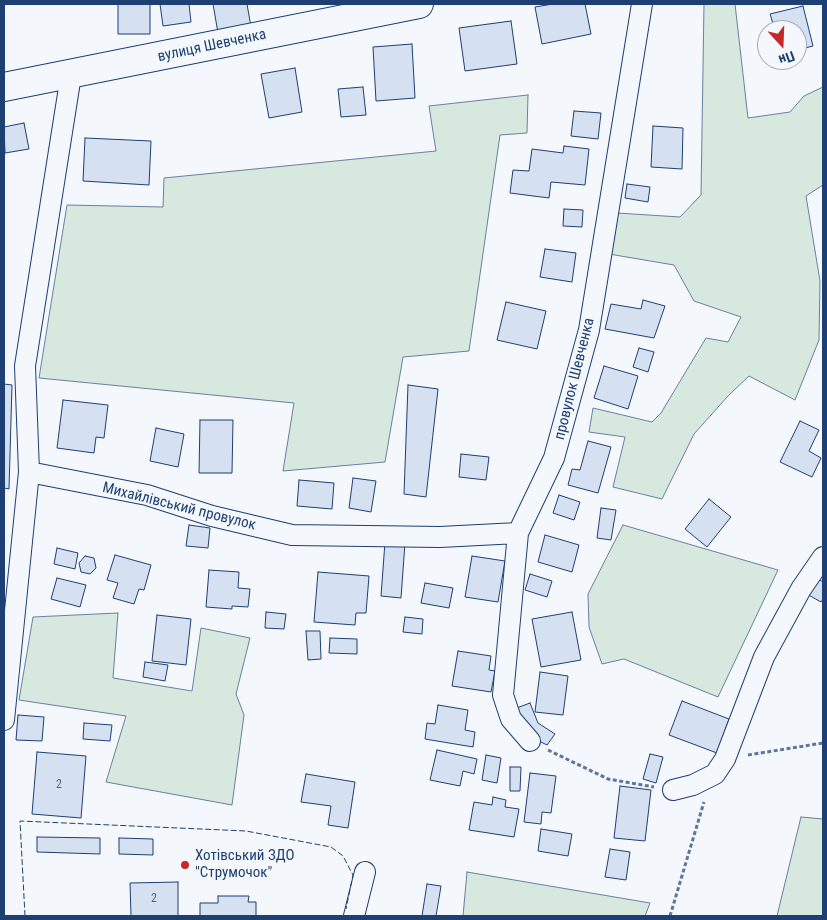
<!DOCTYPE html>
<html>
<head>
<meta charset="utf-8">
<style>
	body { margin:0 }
	#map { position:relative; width:827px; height:920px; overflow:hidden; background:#f4f7fb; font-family:"Roboto Condensed",sans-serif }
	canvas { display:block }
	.frame { position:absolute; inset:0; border:5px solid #1d3f73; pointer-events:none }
	.north { position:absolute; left:757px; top:20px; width:50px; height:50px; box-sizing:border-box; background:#f4f7fb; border:1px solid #9eadc5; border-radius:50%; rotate:160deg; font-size:14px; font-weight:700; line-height:20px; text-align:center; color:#1d3f73 }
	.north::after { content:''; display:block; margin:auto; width:18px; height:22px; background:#c62828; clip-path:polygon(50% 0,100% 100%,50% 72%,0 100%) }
</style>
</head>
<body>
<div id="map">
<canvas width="827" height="920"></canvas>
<div class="frame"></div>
<div class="north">Пн</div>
</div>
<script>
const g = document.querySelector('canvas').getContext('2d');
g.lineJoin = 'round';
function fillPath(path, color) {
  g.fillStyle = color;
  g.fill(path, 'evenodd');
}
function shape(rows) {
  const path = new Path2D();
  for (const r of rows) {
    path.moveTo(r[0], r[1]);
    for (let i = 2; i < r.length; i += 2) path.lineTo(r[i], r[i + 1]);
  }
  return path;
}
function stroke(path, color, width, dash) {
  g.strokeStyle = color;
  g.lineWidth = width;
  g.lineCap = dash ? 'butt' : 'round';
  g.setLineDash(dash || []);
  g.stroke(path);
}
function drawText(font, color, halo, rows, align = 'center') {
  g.font = font + ' "Roboto Condensed",sans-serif';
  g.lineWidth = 4;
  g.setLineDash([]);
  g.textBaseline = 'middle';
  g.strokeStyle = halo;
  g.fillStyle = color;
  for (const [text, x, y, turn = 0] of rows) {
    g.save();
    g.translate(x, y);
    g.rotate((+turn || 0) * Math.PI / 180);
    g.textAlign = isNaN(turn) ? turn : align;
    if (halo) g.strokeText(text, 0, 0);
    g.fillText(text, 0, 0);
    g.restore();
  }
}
const green = shape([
	[704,4,735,4,748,118,790,112,804,96,823,87,823,185,806,196,820,281,819,340,795,400,749,376,728,396,694,434,662,499,613,487,625,437,589,432,593,408,652,422,661,413,706,338,728,342,741,317,694,301,674,265,609,254,617,213,680,217,701,195,704,4],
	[528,95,527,133,500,135,469,351,403,357,385,462,283,471,294,403,39,378,67,205,163,207,164,178,436,151,429,106,528,95],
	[623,525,778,570,718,697,624,659,602,664,589,627,588,594,623,525],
	[118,613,113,678,192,691,201,628,250,638,236,694,244,715,232,805,106,782,126,716,19,700,33,617,118,613],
	[801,817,823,819,823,916,777,916,801,817],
	[467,872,650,903,645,916,463,916,467,872]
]);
fillPath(green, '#d7e8df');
stroke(green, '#687fa3', 1);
const building = shape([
	[118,4,150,4,150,34,118,34,118,4],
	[160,4,189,4,191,22,163,26,160,4],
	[213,4,247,4,251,27,218,33,213,4],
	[553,4,585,4,591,34,542,44,535,7,553,4],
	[803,6,813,46,797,50,797,30,775,30,770,14,803,6],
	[511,21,517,64,465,71,459,28,511,21],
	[412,44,415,98,376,101,373,47,412,44],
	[295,68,302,112,269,118,261,74,295,68],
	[363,87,366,115,341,117,338,89,363,87],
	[574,111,601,113,598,139,571,136,574,111],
	[24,123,29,149,5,153,4,127,24,123],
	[653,126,683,128,682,169,651,167,653,126],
	[85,138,151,141,149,185,83,181,85,138],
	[564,146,589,149,585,185,551,182,549,198,510,193,513,170,529,171,532,149,563,153,564,146],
	[627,184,650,187,648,202,625,198,627,184],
	[564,209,583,210,582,227,563,226,564,209],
	[545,249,576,253,572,282,540,277,545,249],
	[643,300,665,306,654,338,605,329,611,304,641,309,643,300],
	[506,302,546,311,537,349,497,340,506,302],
	[639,348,654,352,648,372,633,367,639,348],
	[604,366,638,376,628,409,594,398,604,366],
	[4,384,12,385,9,489,4,488,4,384],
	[408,385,438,389,426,497,404,494,408,385],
	[63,400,108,405,104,438,96,437,94,453,57,448,63,400],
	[200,420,233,420,232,473,199,473,200,420],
	[800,421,819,430,809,451,821,458,812,477,780,462,800,421],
	[156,428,184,434,178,467,150,461,156,428],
	[588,441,611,447,598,493,568,485,572,469,580,470,588,441],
	[461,454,489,457,486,480,459,477,461,454],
	[353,478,376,481,371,512,349,508,353,478],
	[299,480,334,483,332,509,297,506,299,480],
	[559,495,580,502,574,520,553,513,559,495],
	[709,499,731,517,707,547,685,529,709,499],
	[601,508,616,510,611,540,597,538,601,508],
	[189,525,210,528,208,548,186,546,189,525],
	[545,535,579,545,572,572,538,562,545,535],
	[385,542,405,543,401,598,381,596,385,542],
	[57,548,78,553,75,569,54,564,57,548],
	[115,555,151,565,144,590,139,589,134,604,113,598,118,583,107,580,115,555],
	[85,556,94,558,96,568,90,574,81,572,79,563,85,556],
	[472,556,505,561,498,602,465,597,472,556],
	[209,570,239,572,238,588,250,589,248,607,232,606,232,609,206,607,209,570],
	[318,572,369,576,366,613,356,613,355,625,314,622,318,572],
	[530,574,552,581,547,597,525,590,530,574],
	[815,577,823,582,823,599,821,602,805,593,815,577],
	[57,578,86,585,80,607,51,599,57,578],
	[425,583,453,588,449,608,421,603,425,583],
	[266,612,286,614,284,629,265,628,266,612],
	[572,612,581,660,541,667,532,619,572,612],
	[157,615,191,619,186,665,152,661,157,615],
	[405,617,423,619,422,634,403,632,405,617],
	[306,631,320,631,321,659,308,660,306,631],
	[330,638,357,639,357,654,329,653,330,638],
	[458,651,491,656,489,670,495,671,491,692,452,686,458,651],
	[145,662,168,665,165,681,143,677,145,662],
	[540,672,568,676,563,715,535,712,540,672],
	[682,701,729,719,717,753,669,735,682,701],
	[530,703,538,723,555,734,547,745,533,738,514,709,530,703],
	[438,705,468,710,465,730,475,732,473,747,425,739,427,723,435,724,438,705],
	[18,715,44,717,42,741,16,740,18,715],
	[84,723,112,725,110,741,83,739,84,723],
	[437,750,477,759,474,774,463,771,460,786,430,780,437,750],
	[37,752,86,756,81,818,32,814,37,752],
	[650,754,663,757,656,783,643,779,650,754],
	[486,755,501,758,497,783,482,780,486,755],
	[510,767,521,767,520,791,510,791,510,767],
	[530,773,556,776,551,813,542,812,541,824,524,822,530,773],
	[306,774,355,782,348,828,328,825,331,806,301,802,306,774],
	[620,786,651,790,645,841,614,838,620,786],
	[493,797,506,800,505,807,519,809,514,837,469,830,474,802,492,805,493,797],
	[541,829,572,834,568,856,538,851,541,829],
	[37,837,100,838,100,854,37,852,37,837],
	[119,838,153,839,153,855,119,854,119,838],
	[610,849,630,852,626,880,605,877,610,849],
	[178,882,178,916,131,916,130,883,178,882],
	[427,884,441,886,436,916,422,916,427,884],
	[218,896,249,896,248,902,256,902,256,916,200,916,200,903,218,903,218,896]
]);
fillPath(building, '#d5e0f0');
stroke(building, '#1d3f73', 1);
const street = shape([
	[29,472,147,495,212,516,292,535,440,537,518,533],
	[4,720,29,472,25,366,71,75],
	[530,741,511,719,503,695,518,533,554,458,589,330,642,4],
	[673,790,693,785,715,774,725,759,764,657,801,589,823,557],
	[354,916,365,872]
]);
const secondary = shape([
	[4,87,419,4]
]);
stroke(street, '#1d3f73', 22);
stroke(secondary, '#1d3f73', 30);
stroke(shape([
	[548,750,608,779,654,787],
	[748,755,823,743],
	[670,916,704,802]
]), '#5e769c', 3, [4, 2.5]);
stroke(street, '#f4f7fb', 20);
stroke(secondary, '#f4f7fb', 28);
stroke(shape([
	[25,916,20,821,246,831,331,847,343,856,353,875,346,909]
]), '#1d3f73', 1, [6, 2.5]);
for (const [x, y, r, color] of [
	[185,865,5,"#c62828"]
]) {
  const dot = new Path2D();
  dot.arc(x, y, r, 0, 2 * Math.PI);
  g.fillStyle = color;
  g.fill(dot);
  stroke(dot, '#f4f7fb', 2);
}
drawText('12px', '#4b6792', null, [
	["2",59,785],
	["2",154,899]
]);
drawText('15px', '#1d3f73', '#f4f7fb', [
	["вулиця Шевченка",212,46,-12],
	["провулок Шевченка",575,379,-76],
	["Михайлівський провулок",179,507,14]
]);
drawText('15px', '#1d3f73', '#f4f7fb', [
	["Хотівський ЗДО",195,856],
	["\"Струмочок\"",195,873]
], 'left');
</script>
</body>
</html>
